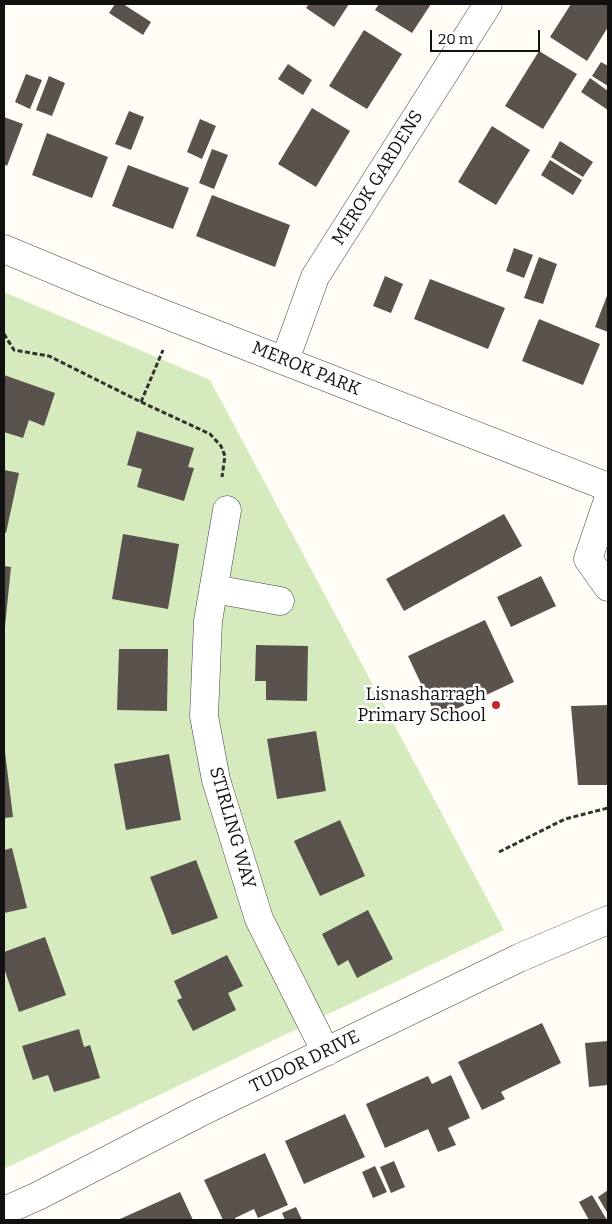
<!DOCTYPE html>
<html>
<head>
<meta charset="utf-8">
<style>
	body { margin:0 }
	#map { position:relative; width:612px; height:1224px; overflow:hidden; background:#fffdf5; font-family:Bitter,serif }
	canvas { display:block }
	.frame { position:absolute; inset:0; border:5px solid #111; pointer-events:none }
	.scale { position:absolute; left:430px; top:30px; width:110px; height:22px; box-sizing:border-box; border:2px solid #111; border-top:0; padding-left:6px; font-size:15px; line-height:18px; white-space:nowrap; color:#111; -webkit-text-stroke:4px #fff; paint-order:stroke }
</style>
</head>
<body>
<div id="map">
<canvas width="612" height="1224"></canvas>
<div class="frame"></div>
<div class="scale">20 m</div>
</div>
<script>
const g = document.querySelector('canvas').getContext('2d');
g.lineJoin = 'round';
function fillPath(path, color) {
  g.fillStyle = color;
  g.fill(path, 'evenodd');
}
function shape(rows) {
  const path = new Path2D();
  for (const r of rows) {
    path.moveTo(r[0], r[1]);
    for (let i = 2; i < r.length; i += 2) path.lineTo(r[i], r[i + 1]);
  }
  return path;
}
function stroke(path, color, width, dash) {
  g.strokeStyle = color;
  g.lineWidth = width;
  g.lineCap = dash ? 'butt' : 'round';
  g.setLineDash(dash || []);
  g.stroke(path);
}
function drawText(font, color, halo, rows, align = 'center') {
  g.font = font + ' Bitter,serif';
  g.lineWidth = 5;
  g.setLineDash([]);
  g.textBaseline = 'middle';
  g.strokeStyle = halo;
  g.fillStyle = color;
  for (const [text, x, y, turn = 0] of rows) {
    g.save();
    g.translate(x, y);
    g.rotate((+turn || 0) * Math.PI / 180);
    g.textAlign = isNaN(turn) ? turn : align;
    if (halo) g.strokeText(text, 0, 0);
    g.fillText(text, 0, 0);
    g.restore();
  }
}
fillPath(shape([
	[4,292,210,380,504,930,4,1169]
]), '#d5ebbd');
fillPath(shape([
	[115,4,123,4,151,22,143,35,109,13],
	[309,4,349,4,334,27,306,8],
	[379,4,431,4,412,33,375,10],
	[571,4,608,4,608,27,587,61,550,37],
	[364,30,402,54,367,109,329,86],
	[539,51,577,74,543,129,505,106],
	[601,62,608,66,608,86,592,76],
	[288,64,312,80,303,95,278,79],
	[26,74,42,80,30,109,15,102],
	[49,76,65,83,52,116,36,110],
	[590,78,608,91,608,110,581,92],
	[312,108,350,131,316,187,278,164],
	[129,111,144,117,131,150,115,144],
	[4,117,23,124,7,166,4,164],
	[200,119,216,126,202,159,187,152],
	[492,126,530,150,496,205,458,182],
	[47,133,108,157,92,198,32,175],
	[560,141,593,162,583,177,551,157],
	[212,149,228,155,214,189,199,183],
	[550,160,582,180,573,195,541,175],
	[128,165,189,188,173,229,112,206],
	[212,195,290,225,275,267,196,236],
	[514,248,533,255,524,278,506,271],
	[539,257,557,264,543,304,524,298],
	[385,276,403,284,391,313,373,306],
	[430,279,505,308,488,349,414,319],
	[608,293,608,332,595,327],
	[539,319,600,344,583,385,522,361],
	[4,375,55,393,44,426,29,420,23,438,4,432],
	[137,431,194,448,188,467,194,468,184,501,137,487,142,469,127,465],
	[4,470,19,473,6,533,4,532],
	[504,514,522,546,404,611,386,579],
	[123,534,179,544,168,609,112,599],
	[4,566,11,567,5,626,4,626],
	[541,576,556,606,511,627,497,597],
	[485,620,514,682,437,718,408,656],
	[256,645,308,646,307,701,266,700,266,681,255,681],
	[119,649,168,649,167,711,117,710],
	[608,705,608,785,578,785,571,706],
	[316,731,326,791,277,799,267,739],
	[4,752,5,752,13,817,4,818],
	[169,754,181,820,126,830,114,764],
	[340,820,365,876,320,896,294,841],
	[12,848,27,908,4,913,4,850],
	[196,860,218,918,172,935,150,877],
	[368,910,393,959,357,978,348,960,338,966,322,934],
	[45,937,66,995,19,1012,4,968,4,952],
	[227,955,243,986,228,993,236,1010,193,1031,177,1000,182,998,174,981],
	[542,1023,561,1063,501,1092,505,1099,482,1110,458,1062],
	[79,1029,84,1047,90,1045,100,1078,54,1092,48,1075,33,1080,22,1046],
	[608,1041,608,1085,589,1087,585,1043],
	[451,1075,470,1118,448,1128,456,1145,438,1152,428,1129,385,1148,366,1104,428,1076,432,1084],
	[345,1114,365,1157,304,1184,285,1141],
	[265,1153,288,1205,258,1218,254,1209,235,1218,236,1220,223,1220,204,1180],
	[394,1161,405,1187,391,1193,380,1167],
	[375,1166,387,1192,373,1198,362,1172],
	[608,1190,608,1214,598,1197],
	[180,1192,193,1220,121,1220,120,1219],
	[592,1195,607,1220,589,1220,579,1202],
	[296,1207,302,1220,285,1220,282,1213]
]), '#5a524d');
const minor = shape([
	[4,249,105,291,608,487],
	[285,360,315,277,488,4],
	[608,500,588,559,608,587],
	[227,510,208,621,204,716,216,780,259,919,326,1052],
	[214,589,280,601],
	[4,1211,38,1196,199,1113,519,958,608,920]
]);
stroke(minor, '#444', 29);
stroke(shape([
	[4,334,14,350,49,356,141,402,210,434,221,446,225,456,222,477],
	[141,402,163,350],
	[499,852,565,819,608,808]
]), '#333', 3, [5, 2.5]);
stroke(minor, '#fff', 28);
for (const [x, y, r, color] of [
	[496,705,5,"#c4262e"]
]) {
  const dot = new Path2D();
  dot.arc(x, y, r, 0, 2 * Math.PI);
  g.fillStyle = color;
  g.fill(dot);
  stroke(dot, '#fff', 2);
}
drawText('18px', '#111', '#fff', [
	["MEROK GARDENS",378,178,-58],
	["MEROK PARK",306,369,22],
	["STIRLING WAY",232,828,74],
	["TUDOR DRIVE",305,1062,-26]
]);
drawText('18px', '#111', '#fff', [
	["Lisnasharragh",486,695],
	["Primary School",486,716]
], 'right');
</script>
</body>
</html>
